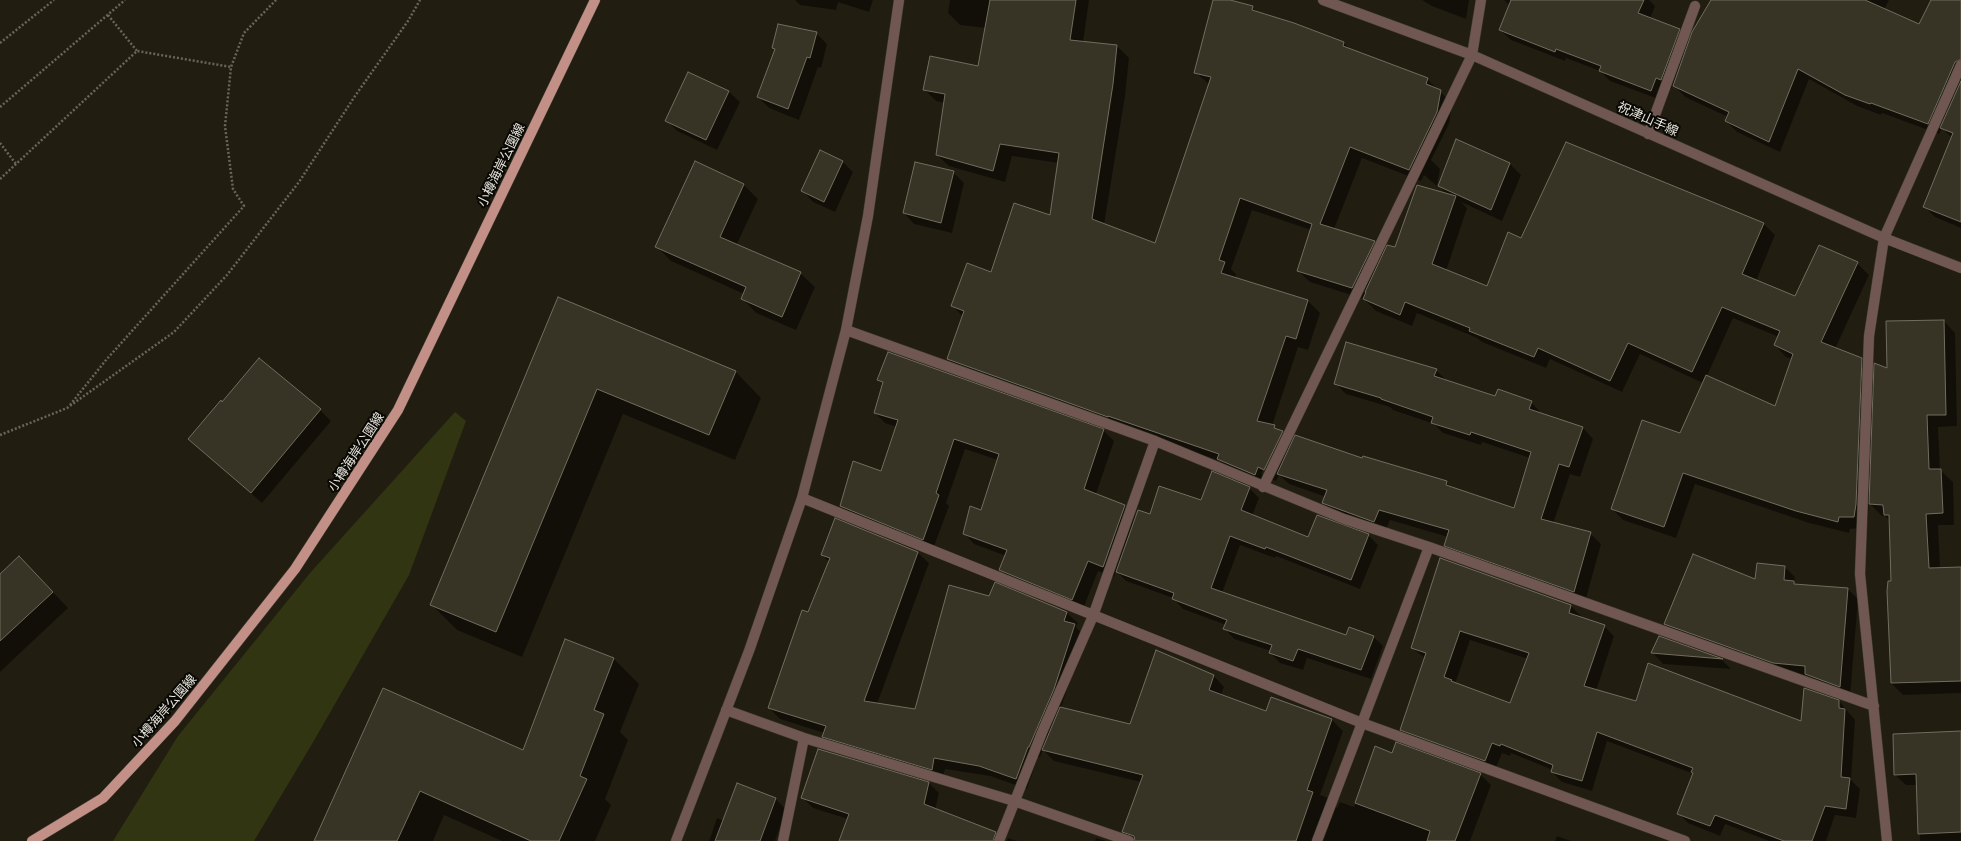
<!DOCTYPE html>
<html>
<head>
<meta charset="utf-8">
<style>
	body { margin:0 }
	canvas { display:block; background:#211d10 }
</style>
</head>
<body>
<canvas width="1961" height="841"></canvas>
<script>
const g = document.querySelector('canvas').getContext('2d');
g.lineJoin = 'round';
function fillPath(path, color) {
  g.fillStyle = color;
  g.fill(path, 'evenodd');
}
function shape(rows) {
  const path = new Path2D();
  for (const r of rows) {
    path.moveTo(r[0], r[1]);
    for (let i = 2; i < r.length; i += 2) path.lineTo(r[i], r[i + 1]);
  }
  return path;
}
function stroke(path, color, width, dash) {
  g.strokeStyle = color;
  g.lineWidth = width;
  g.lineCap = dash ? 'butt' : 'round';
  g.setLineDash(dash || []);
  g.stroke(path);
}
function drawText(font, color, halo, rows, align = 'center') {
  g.font = font + ' "Exo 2","Noto Sans JP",sans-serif';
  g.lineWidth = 4;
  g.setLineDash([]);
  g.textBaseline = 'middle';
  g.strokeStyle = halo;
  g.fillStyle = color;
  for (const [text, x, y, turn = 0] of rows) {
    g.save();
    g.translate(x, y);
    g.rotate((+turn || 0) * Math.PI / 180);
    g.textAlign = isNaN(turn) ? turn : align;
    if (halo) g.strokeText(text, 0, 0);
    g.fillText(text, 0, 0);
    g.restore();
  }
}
fillPath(shape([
	[455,412,466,421,409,575,312,744,254,841,113,841,178,736,310,573]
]), '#313511');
fillPath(shape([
	[795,0,873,0,869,12,838,2,836,10,800,5],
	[950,0,1089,0,1083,42,1117,46,1129,58,1125,96,1104,225,1155,244,1210,85,1195,72,1214,0,1226,0,1252,7,1259,14,1344,43,1351,50,1427,79,1452,103,1449,124,1431,160,1440,169,1437,186,1424,175,1421,181,1362,158,1334,229,1374,242,1385,252,1396,248,1447,194,1439,186,1457,140,1510,164,1521,175,1502,221,1461,202,1467,208,1446,271,1487,287,1522,239,1763,223,1775,235,1756,281,1795,298,1857,263,1869,275,1835,349,1861,359,1873,371,1868,516,1865,528,1850,529,1849,533,1809,523,1695,484,1676,538,1623,520,1612,509,1680,434,1703,383,1640,354,1622,392,1550,359,1546,368,1482,342,1477,338,1417,313,1412,326,1376,311,1364,299,1310,282,1298,271,1311,230,1252,210,1231,269,1236,274,1235,278,1308,301,1320,313,1308,350,1298,347,1272,426,1282,432,1293,442,1446,482,1452,488,1515,509,1530,458,1482,442,1481,445,1443,433,1434,424,1393,410,1390,407,1346,394,1335,383,1436,370,1447,381,1496,397,1531,402,1542,414,1583,428,1593,439,1580,477,1570,474,1553,524,1590,533,1601,544,1585,602,1456,556,1445,545,1448,537,1390,520,1385,532,1334,514,1323,503,1326,497,1289,484,1279,475,1276,481,1270,479,1267,486,1230,471,1220,461,960,371,948,359,963,317,952,305,991,274,1050,216,1059,163,1012,156,1005,182,949,166,937,155,945,103,936,101,924,89,979,68,986,28,960,25,948,13],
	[1733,318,1779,337,1775,345,1786,357,1792,359,1776,407,1707,376],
	[1280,435,1282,435,1263,475,1261,474],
	[1422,0,1469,0,1466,19,1432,6],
	[1504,0,1649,0,1655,6,1650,19,1679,30,1690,41,1712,0,1889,0,1884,10,1920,26,1932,0,1961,0,1961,228,1935,217,1924,206,1952,138,1942,128,1939,134,1882,113,1881,115,1857,106,1809,79,1780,152,1737,132,1726,121,1728,117,1685,97,1673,84,1671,89,1666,87,1661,100,1610,81,1600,71,1566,58,1565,61,1511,40,1500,30,1510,6],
	[816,33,827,44,821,68,818,67,799,120,769,108,758,97,776,50,773,47],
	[688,73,729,92,740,102,717,150,677,131,666,120],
	[843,162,853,172,835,212,813,202,803,191],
	[953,172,964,183,952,233,914,224,904,213],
	[743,184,758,199,736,246,800,273,815,287,796,330,756,313,742,298,744,294,671,261,657,247],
	[558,299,736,372,761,398,735,460,623,414,522,657,457,630,431,604],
	[1944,321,1955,333,1957,426,1938,427,1940,470,1953,482,1954,525,1938,525,1940,568,1961,568,1961,693,1903,695,1891,683,1892,582,1890,521,1885,516,1882,516,1870,504,1888,370],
	[879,380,1103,430,1114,441,1096,494,1125,506,1136,517,1150,516,1249,488,1259,498,1252,516,1309,539,1368,535,1378,545,1360,589,1276,556,1275,558,1240,545,1222,593,1347,636,1374,637,1383,646,1371,679,1307,658,1303,670,1280,663,1270,653,1271,651,1234,639,1225,629,1226,625,1183,609,1173,598,1126,581,1116,571,1114,577,1098,571,1083,609,1011,580,1001,570,1006,556,974,544,964,533,981,511,998,460,965,449,946,503,949,506,933,549,851,516,841,506,882,472,897,427,885,423,875,413,884,384],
	[222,403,320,410,331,421,262,503,189,438],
	[836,520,918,553,929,563,877,704,916,710,990,598,995,584,1067,613,1078,623,1076,627,1085,636,1061,708,1130,725,1214,676,1224,687,1221,695,1267,712,1272,698,1332,720,1343,731,1320,795,1326,797,1337,808,1340,802,1354,807,1376,748,1393,754,1480,774,1491,785,1470,841,1133,841,1123,831,1141,782,1054,761,1043,750,1040,757,1038,757,1027,789,990,776,945,769,942,780,834,747,823,736,824,733,780,719,769,708,829,562,822,555],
	[1441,559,1571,606,1581,616,1580,617,1604,626,1614,636,1596,691,1637,702,1802,722,1839,701,1855,720,1851,780,1860,789,1856,818,1835,815,1826,841,1769,841,1725,824,1720,836,1688,823,1678,813,1694,774,1607,741,1592,791,1562,782,1552,772,1553,770,1511,753,1510,756,1502,753,1495,770,1411,740,1401,730,1426,659,1412,648],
	[1470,640,1528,659,1511,704,1455,684],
	[1785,567,1795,577,1794,583,1797,585,1848,589,1858,599,1850,697,1816,684,1806,675,1784,673,1675,634,1665,624],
	[35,573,68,608,0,672,0,575],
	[1659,637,1722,660,1731,669,1663,664,1653,653],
	[566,641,614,659,639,684,620,732,628,740,605,799,611,805,595,841,502,841,444,815,433,841,315,841,384,689,523,752],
	[1961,732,1961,841,1920,841,1918,785,1906,785,1895,775],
	[929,783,939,793,935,810,995,833,1003,841,845,841,848,819,813,808,802,797],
	[776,799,786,810,775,841,709,841,717,818,724,821],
	[1557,836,1571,841,1555,841],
	[1008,838,1017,841,1007,841],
	[1096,838,1106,841,1095,841]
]), '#0007');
const building = shape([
	[990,0,1076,0,1070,40,1117,45,1113,84,1092,219,1155,243,1211,77,1194,73,1213,0,1230,0,1253,6,1252,10,1294,23,1344,42,1343,46,1428,78,1426,84,1441,90,1437,112,1409,170,1350,147,1320,224,1375,241,1352,288,1297,271,1312,224,1240,198,1219,260,1225,262,1221,273,1308,300,1296,339,1286,336,1257,421,1275,425,1274,428,1283,431,1264,470,1258,467,1255,475,1217,459,1219,454,1108,416,1108,417,947,359,964,311,951,306,967,263,991,272,1014,203,1050,215,1059,153,1000,144,993,171,936,155,945,94,923,90,930,56,978,66,990,0],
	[1511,0,1644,0,1638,13,1680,29,1661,80,1656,78,1651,91,1599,71,1601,66,1556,49,1555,52,1499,30,1511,0],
	[1711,0,1865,0,1919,24,1931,0,1961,0,1961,59,1955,62,1928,124,1871,103,1870,104,1845,95,1798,69,1769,142,1725,121,1729,112,1673,86,1692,32,1711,0],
	[778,24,817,32,810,58,807,57,788,109,757,97,775,49,772,48,778,24],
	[688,72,729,91,706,140,665,121,688,72],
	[1961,81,1961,222,1923,207,1953,133,1940,128,1961,81],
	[1456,139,1510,163,1491,210,1438,186,1456,139],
	[1566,142,1764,223,1742,274,1795,296,1819,245,1858,262,1821,342,1862,358,1856,504,1854,517,1839,517,1838,522,1796,511,1683,473,1664,527,1611,509,1642,420,1680,433,1706,375,1775,406,1793,354,1774,345,1780,331,1722,307,1692,372,1628,343,1610,381,1538,348,1534,357,1469,331,1470,328,1405,302,1400,315,1363,299,1366,292,1365,292,1387,245,1395,247,1417,185,1456,196,1432,264,1487,286,1508,232,1521,238,1566,142],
	[820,150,843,161,824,202,801,191,820,150],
	[695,161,744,184,720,237,801,272,782,317,741,299,746,287,655,247,695,161],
	[915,162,954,171,941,223,903,213,915,162],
	[558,297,736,371,709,435,597,389,496,632,430,605,558,297],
	[1944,320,1946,415,1927,415,1929,469,1941,469,1943,513,1926,514,1929,568,1961,567,1961,681,1891,683,1887,591,1888,581,1891,581,1889,515,1884,515,1883,505,1869,504,1874,363,1887,368,1886,321,1944,320],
	[1346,342,1437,369,1434,376,1495,396,1498,389,1532,401,1529,409,1583,427,1569,467,1559,464,1541,519,1591,532,1574,592,1444,546,1449,530,1379,510,1374,522,1322,503,1327,490,1277,474,1295,435,1362,458,1363,456,1447,481,1446,485,1514,508,1531,452,1471,432,1470,435,1431,423,1433,417,1381,399,1381,398,1334,384,1346,342],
	[888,352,1104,429,1084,489,1125,505,1103,567,1088,561,1072,600,999,570,1007,550,963,534,970,506,981,510,999,454,954,439,936,493,939,495,923,540,840,506,853,461,881,471,898,420,874,413,883,382,877,380,888,352],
	[259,358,321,409,251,493,188,439,221,400,222,402,259,358],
	[1212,471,1250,487,1241,510,1308,537,1317,515,1369,534,1351,580,1266,547,1265,549,1230,536,1211,588,1346,635,1349,627,1374,636,1361,670,1298,649,1293,661,1269,653,1272,645,1223,629,1227,620,1172,599,1174,593,1116,572,1138,510,1150,514,1159,486,1201,500,1212,471],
	[835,518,918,552,864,701,915,709,949,585,989,596,995,582,1067,612,1064,621,1075,624,1054,689,1029,747,1028,747,1016,779,979,766,934,758,932,770,822,737,826,726,768,708,802,610,808,612,830,558,821,555,835,518],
	[1693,554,1755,579,1757,563,1785,566,1784,580,1794,581,1794,584,1848,588,1840,687,1805,674,1805,666,1773,663,1664,624,1693,554],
	[19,556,53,592,0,641,0,574,19,556],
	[1440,558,1571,605,1569,613,1605,625,1584,686,1636,701,1648,663,1801,721,1804,688,1839,700,1839,708,1845,709,1841,777,1850,778,1846,809,1825,806,1812,841,1784,841,1715,815,1710,826,1677,814,1693,773,1691,772,1693,768,1597,732,1582,781,1551,772,1553,765,1501,744,1500,746,1492,743,1485,761,1400,730,1426,653,1411,648,1440,558],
	[1460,631,1529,653,1510,703,1451,681,1452,680,1444,677,1460,631],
	[1659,636,1723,659,1651,653,1659,636],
	[565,639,614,658,594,710,604,714,580,776,587,779,559,841,531,841,420,791,397,841,314,841,383,688,523,750,565,639],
	[1156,650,1214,675,1209,690,1266,711,1271,697,1332,719,1307,790,1313,792,1296,841,1135,841,1134,836,1122,832,1143,775,1042,750,1060,707,1130,724,1156,650],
	[1961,731,1961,832,1918,834,1916,774,1894,775,1893,734,1961,731],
	[1396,742,1481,773,1455,841,1427,841,1430,831,1355,803,1375,746,1392,753,1396,742],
	[818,749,929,782,924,804,996,832,993,841,839,841,849,814,801,798,818,749],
	[737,783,776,798,760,841,715,841,737,783]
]);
fillPath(building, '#373325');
stroke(building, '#716d5e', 1);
const minor = shape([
	[1323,0,1472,55,1884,238,1961,268],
	[1648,134,1695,6],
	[846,330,1155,441,1344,519,1429,547,1874,706],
	[1263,487,1472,55,1481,0],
	[802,498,1362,723,1685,841],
	[726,710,804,738,1014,801,1129,841],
	[676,841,749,651,802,498,846,330,868,216,899,0],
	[783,841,804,738],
	[999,841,1043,730,1093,616,1155,441],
	[1317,841,1429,547],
	[1887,841,1860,574,1869,336,1884,238,1961,65]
]);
const major = shape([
	[32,841,103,798,175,721,295,569,398,410,595,0]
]);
stroke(minor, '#3d392c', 11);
stroke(major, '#3d392c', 11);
stroke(shape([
	[108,15,137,51],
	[0,43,54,0],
	[0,107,125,0],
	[0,143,16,164],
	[0,179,137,51,231,67],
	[70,405,106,360,244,206,233,189,225,126,231,67,244,33,276,0],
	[0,435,67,408,174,332,227,275,299,182,355,96,408,21,420,0]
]), '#69655a', 2.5, [2, 2]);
stroke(minor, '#705752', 10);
stroke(major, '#c39087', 10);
drawText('13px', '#e6e4db', '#090804', [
	["祝津山手線",1648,119,24],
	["小樽海岸公園線",501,165,-64],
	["小樽海岸公園線",356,452,-57],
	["小樽海岸公園線",164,711,-49]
]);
</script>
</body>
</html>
